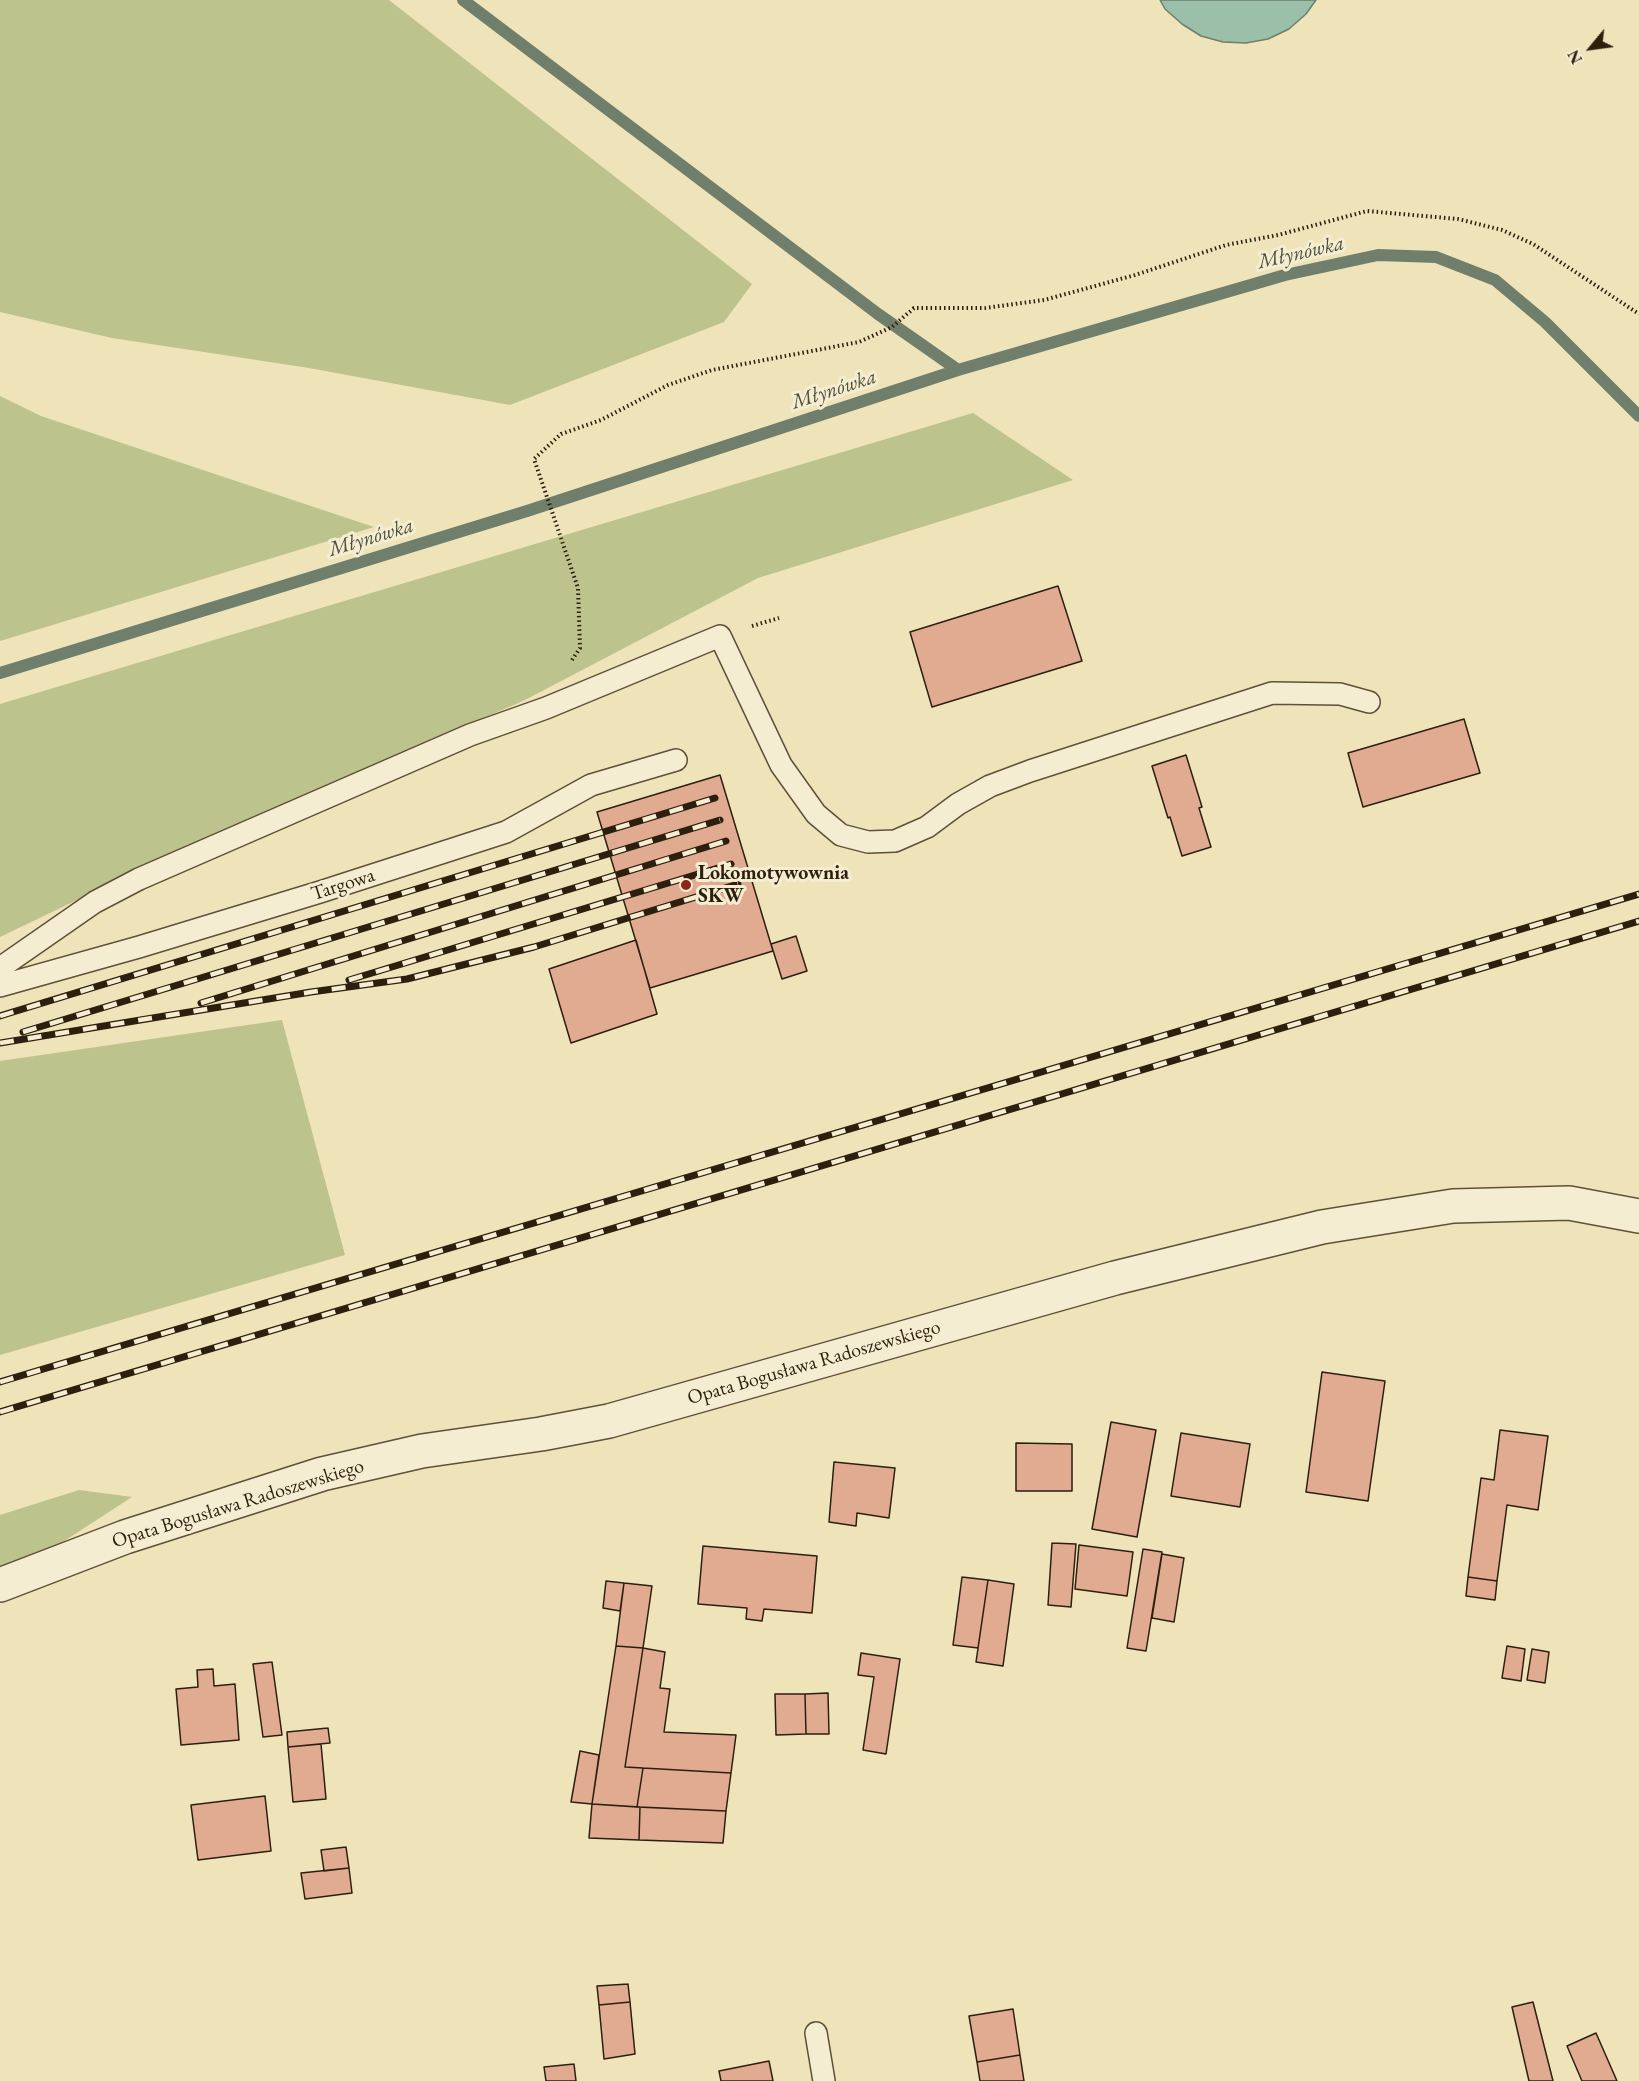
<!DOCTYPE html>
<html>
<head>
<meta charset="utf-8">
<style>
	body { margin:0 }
	#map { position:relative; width:1639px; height:2081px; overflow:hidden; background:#efe3b9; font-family:"EB Garamond",serif }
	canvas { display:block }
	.north { position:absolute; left:1561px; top:18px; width:60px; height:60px; -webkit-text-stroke:4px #f5edd2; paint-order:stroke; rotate:241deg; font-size:16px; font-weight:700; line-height:24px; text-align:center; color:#2d1f0e }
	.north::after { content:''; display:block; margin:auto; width:21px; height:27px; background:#2d1f0e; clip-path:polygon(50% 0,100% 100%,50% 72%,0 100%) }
</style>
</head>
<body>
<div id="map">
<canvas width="1639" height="2081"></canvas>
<div class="north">N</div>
</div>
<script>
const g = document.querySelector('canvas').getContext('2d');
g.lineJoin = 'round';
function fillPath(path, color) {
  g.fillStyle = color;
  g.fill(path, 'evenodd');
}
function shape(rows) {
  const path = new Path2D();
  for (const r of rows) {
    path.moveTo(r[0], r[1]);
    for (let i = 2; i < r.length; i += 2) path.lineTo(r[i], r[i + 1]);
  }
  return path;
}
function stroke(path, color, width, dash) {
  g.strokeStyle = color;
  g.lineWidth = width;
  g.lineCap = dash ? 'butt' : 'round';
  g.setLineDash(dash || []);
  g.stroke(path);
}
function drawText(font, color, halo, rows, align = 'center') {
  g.font = font + ' "EB Garamond",serif';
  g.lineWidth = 6;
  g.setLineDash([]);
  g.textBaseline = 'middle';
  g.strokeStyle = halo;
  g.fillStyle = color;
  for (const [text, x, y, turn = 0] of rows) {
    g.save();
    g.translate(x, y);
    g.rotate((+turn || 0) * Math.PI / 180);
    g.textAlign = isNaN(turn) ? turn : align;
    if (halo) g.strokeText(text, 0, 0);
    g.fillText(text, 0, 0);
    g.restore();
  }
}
fillPath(shape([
	[0,0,389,0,752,284,724,322,510,405,309,368,112,338,0,312],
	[0,396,41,416,374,527,0,641],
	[973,413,1073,480,758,578,523,701,225,829,0,937,0,704],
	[282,1020,345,1255,0,1355,0,1061],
	[79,1490,132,1497,55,1547,0,1568,0,1515]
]), '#bdc38c');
const water = shape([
	[1160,0,1316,0,1306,14,1289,29,1268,39,1246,43,1223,42,1201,36,1182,24,1165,9,1160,0]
]);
fillPath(water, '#9bbfa9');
stroke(water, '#6f7f6b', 1.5);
stroke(shape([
	[463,0,878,314,958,370],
	[0,673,527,511,958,370,1285,275,1378,255,1436,257,1495,280,1545,322,1639,416]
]), '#6f7f6b', 12);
const building = shape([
	[1058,586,1082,661,932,707,910,632,1058,586],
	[1464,719,1480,773,1363,807,1348,753,1464,719],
	[1186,755,1202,807,1199,808,1211,847,1182,856,1170,817,1168,818,1152,766,1186,755],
	[720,775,773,951,650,988,597,812,720,775],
	[796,936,807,971,782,979,771,944,796,936],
	[636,940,657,1014,571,1043,549,969,636,940],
	[1322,1372,1385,1381,1368,1501,1306,1492,1322,1372],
	[1111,1422,1156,1430,1137,1537,1092,1529,1111,1422],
	[1500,1430,1548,1436,1538,1510,1507,1505,1497,1581,1468,1577,1481,1478,1494,1480,1500,1430],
	[1181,1433,1250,1444,1240,1507,1171,1496,1181,1433],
	[1016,1443,1072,1444,1072,1491,1016,1491,1016,1443],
	[834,1462,895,1468,889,1518,857,1513,856,1526,829,1522,834,1462],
	[1052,1543,1076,1544,1071,1607,1048,1605,1052,1543],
	[1079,1545,1133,1552,1127,1596,1075,1589,1079,1545],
	[703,1546,817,1556,812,1613,764,1609,762,1621,746,1619,747,1608,698,1604,703,1546],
	[1143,1549,1162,1552,1146,1651,1127,1648,1143,1549],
	[1162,1554,1184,1558,1174,1622,1152,1618,1162,1554],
	[962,1577,988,1580,978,1648,953,1645,962,1577],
	[1468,1577,1497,1581,1495,1600,1466,1596,1468,1577],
	[988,1580,1014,1584,1003,1666,976,1662,988,1580],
	[606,1581,624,1583,620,1611,603,1608,606,1581],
	[624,1583,652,1586,643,1648,616,1646,624,1583],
	[616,1646,643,1648,625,1767,643,1768,637,1807,592,1804,616,1646],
	[1507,1646,1525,1649,1521,1681,1502,1678,1507,1646],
	[643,1648,665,1652,660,1688,670,1689,664,1732,736,1735,731,1773,625,1767,643,1648],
	[1532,1649,1549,1652,1545,1683,1527,1680,1532,1649],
	[861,1653,900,1659,886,1754,863,1750,874,1677,858,1675,861,1653],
	[272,1662,282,1735,263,1737,253,1664,272,1662],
	[213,1669,214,1686,235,1684,239,1740,181,1745,176,1689,198,1687,197,1670,213,1669],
	[828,1693,829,1734,806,1734,805,1694,828,1693],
	[775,1694,805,1694,806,1734,776,1735,775,1694],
	[328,1728,330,1743,288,1747,287,1732,328,1728],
	[321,1744,326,1799,293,1802,288,1747,321,1744],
	[580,1751,599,1755,592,1804,571,1802,580,1751],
	[643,1768,731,1773,726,1811,637,1807,643,1768],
	[265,1796,271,1851,198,1860,191,1805,265,1796],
	[592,1804,640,1807,639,1840,589,1838,592,1804],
	[640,1807,726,1811,723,1843,639,1840,640,1807],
	[346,1847,349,1868,324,1871,321,1850,346,1847],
	[349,1868,352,1893,305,1899,301,1873,349,1868],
	[628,1984,630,2002,599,2005,597,1986,628,1984],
	[630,2002,635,2054,604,2059,599,2005,630,2002],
	[1533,2002,1553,2081,1529,2081,1512,2007,1533,2002],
	[1013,2009,1020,2055,977,2062,969,2016,1013,2009],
	[1596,2033,1617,2081,1582,2081,1567,2046,1596,2033],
	[1020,2055,1024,2081,980,2081,977,2062,1020,2055],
	[769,2061,773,2081,721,2081,719,2071,769,2061],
	[574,2064,576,2081,546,2081,544,2067,574,2064]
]);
fillPath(building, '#e0ab91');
stroke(building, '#2d1f0e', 1.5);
const service = shape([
	[0,968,95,902,139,879,470,735,546,708,720,636,781,765,816,814,841,835,868,842,895,841,927,827,958,804,990,786,1030,771,1272,693,1340,694,1369,702],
	[0,986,139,947,320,892,506,832,591,785,676,760],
	[816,2033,824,2081]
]);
const minor = shape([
	[0,1585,125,1537,322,1474,422,1451,541,1434,609,1421,1115,1278,1322,1227,1453,1206,1569,1203,1639,1216]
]);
stroke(service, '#5e5039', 24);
stroke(minor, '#5e5039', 36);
stroke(shape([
	[752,626,779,618],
	[572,660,580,648,578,588,534,459,561,434,601,420,668,385,712,370,859,342,892,327,914,308,985,308,1044,300,1135,275,1226,245,1278,235,1367,211,1458,219,1502,230,1533,244,1639,314]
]), '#2d1f0e', 4, [1.5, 3]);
stroke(service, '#f5edd2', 21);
stroke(minor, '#f5edd2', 33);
const rail = shape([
	[349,980,731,864],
	[201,1003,726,841],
	[0,1016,715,798],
	[23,1032,720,820],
	[0,1043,311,992,407,979,534,947,738,884],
	[0,1382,1639,894],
	[0,1412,1639,921]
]);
stroke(rail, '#2d1f0e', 7);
stroke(rail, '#f5edd2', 4.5, [14]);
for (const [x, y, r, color] of [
	[686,885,6,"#8f2418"]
]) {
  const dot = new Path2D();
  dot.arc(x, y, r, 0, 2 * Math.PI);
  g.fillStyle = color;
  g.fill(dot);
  stroke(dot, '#f5edd2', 2);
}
drawText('bold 20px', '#2d1f0e', '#f5edd2', [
	["Lokomotywownia",698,874],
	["SKW",698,897]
], 'left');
drawText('20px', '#2d1f0e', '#f5edd2', [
	["Targowa",343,885,-18],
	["Opata Bogusława Radoszewskiego",814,1363,-16],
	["Opata Bogusława Radoszewskiego",238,1504,-17]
]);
drawText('italic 21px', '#4e4f3c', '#f5edd2', [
	["Młynówka",1301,253,-13],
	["Młynówka",834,390,-18],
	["Młynówka",371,538,-17]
]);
</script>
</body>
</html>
